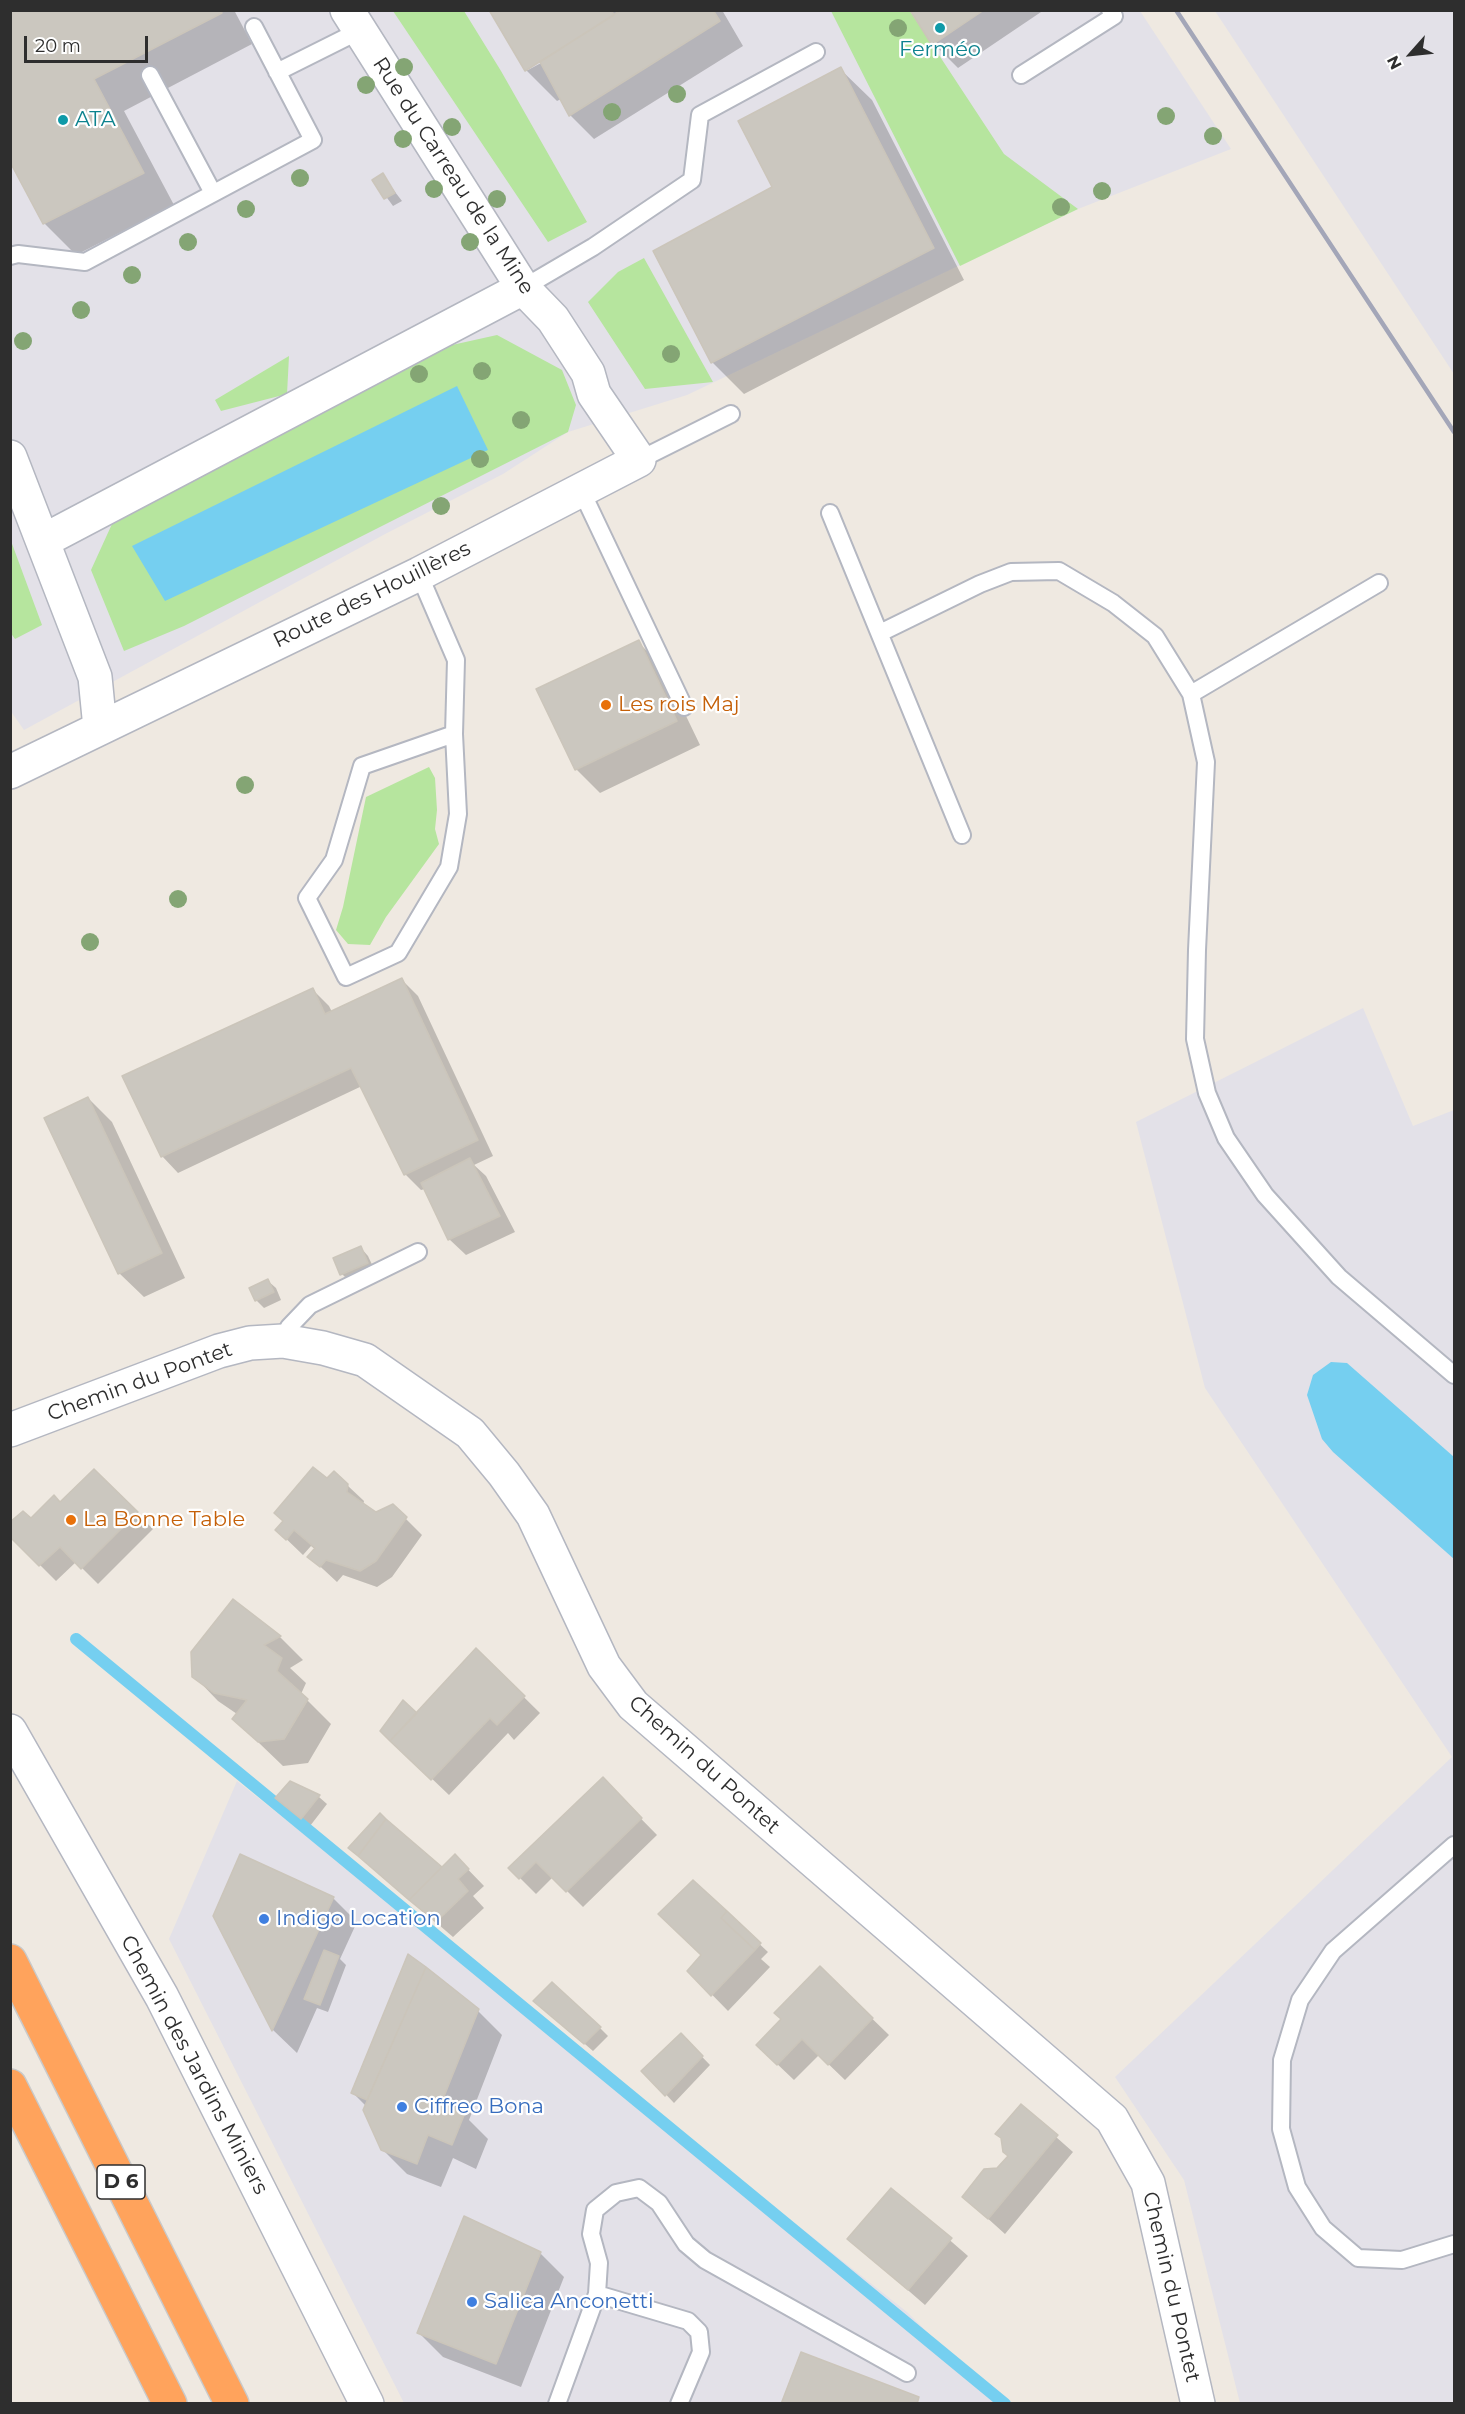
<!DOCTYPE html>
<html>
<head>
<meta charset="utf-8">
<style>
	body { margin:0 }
	#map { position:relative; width:1465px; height:2414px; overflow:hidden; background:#efe9e1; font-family:Montserrat,sans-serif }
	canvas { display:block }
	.frame { position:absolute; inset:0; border:12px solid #2e2e2e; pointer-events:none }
	.north { position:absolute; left:1381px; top:24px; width:60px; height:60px; -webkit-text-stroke:4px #fff; paint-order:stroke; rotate:243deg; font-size:16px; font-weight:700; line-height:24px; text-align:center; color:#2e2e2e }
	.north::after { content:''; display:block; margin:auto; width:21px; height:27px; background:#2e2e2e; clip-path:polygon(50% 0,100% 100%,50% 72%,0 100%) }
	.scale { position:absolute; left:24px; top:36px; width:124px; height:27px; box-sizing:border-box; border:3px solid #2e2e2e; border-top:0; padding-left:8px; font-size:18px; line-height:21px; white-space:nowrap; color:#2e2e2e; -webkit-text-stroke:4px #fff; paint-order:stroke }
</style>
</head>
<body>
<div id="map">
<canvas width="1465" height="2414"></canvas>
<div class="frame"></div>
<div class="north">N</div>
<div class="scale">20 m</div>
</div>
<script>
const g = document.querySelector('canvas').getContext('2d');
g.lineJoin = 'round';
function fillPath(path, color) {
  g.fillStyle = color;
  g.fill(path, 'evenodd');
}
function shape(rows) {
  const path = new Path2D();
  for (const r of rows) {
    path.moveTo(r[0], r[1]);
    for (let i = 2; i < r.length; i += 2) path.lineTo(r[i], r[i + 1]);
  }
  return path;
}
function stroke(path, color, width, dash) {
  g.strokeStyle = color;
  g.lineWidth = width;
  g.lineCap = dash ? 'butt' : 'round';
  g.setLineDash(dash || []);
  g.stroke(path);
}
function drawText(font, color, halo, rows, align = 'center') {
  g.font = font + ' Montserrat,sans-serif';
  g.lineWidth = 4.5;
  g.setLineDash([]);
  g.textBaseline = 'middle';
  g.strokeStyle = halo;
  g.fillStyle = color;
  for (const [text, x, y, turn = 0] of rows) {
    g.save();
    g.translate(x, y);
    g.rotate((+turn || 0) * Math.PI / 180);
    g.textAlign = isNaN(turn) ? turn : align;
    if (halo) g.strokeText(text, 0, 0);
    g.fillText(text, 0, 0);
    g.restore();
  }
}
fillPath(shape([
	[10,11,1140,11,1231,149,1078,209,687,395,568,432,503,474,387,533,24,730,10,710],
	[1215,11,1454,11,1454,374],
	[1363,1008,1413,1126,1454,1110,1454,2403,1240,2403,1184,2180,1115,2077,1452,1757,1205,1388,1136,1122],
	[237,1781,907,2312,999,2403,404,2403,169,1939]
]), '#e3e1e8');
fillPath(shape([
	[393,11,464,11,501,71,587,222,548,242],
	[831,11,910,11,1004,154,1078,209,960,266],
	[644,258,713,382,645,389,588,302,618,272],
	[497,335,562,370,576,405,568,432,184,626,124,651,91,570,112,524,452,345],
	[289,356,287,394,221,411,215,400],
	[11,541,42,625,15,639,10,632],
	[429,767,435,778,437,810,435,829,439,844,386,917,370,945,348,944,336,930,343,907,366,797]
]), '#b6e59e');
fillPath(shape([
	[457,386,488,450,165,601,132,546],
	[1331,1362,1347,1363,1454,1457,1454,1559,1333,1452,1322,1439,1307,1395,1313,1375]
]), '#75cff0');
fillPath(shape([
	[10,10,234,10,252,44,124,111,174,205,76,255,44,223,10,159],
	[490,10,722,10,743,46,594,139,570,115,561,99,557,101,526,70],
	[541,59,541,63,528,70,527,68],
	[912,10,1044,10,958,68,934,44],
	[840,69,872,100,964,280,744,394,712,362,655,251,774,188],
	[382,175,402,201,393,206,374,180],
	[638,642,662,666,700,745,600,793,576,769],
	[402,980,418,996,493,1156,474,1165,486,1176,515,1232,466,1255,449,1239,425,1189,421,1190,405,1174,362,1086,178,1173,162,1156,312,989,329,1006,332,1012],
	[88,1098,112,1122,185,1278,144,1297,119,1273],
	[361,1248,368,1256,375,1271,350,1282,342,1274],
	[268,1281,276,1288,281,1300,264,1308,256,1300],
	[94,1471,153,1529,98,1584,76,1562,56,1581,10,1535,60,1504],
	[327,1480,347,1485,364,1501,363,1505,376,1514,393,1506,422,1535,392,1577,377,1587,343,1575,337,1582,310,1557,316,1550,311,1546,303,1555,277,1530],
	[233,1601,280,1637,303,1660,290,1668,306,1683,301,1694,331,1724,308,1763,283,1766,234,1719,237,1714,218,1701,194,1676],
	[476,1650,540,1713,514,1740,508,1733,449,1795,382,1731,417,1715],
	[602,1779,657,1835,583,1907,553,1877,536,1894,510,1868],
	[290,1783,319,1797,327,1804,310,1826,285,1806],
	[426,1854,442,1869,455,1856,484,1886,473,1896,484,1908,453,1937,368,1864,425,1856],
	[693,1882,768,1952,761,1959,770,1967,728,2011,689,1971,703,1956],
	[333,1898,357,1922,340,1959,346,1965,328,2012,317,2008,297,2053,273,2030,215,1916],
	[425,1968,478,2011,502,2035,469,2120,488,2139,476,2169,453,2158,441,2187,407,2174,382,2149,366,2106,353,2093],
	[820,1968,889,2035,845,2080,819,2055,794,2080,774,2061,783,2019],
	[535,2001,600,2028,608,2036,593,2051],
	[681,2035,710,2065,674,2103,644,2071],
	[1021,2106,1073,2152,1005,2234,964,2197,998,2170,1010,2157],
	[892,2190,968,2256,925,2305,849,2239],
	[540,2253,564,2277,521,2387,443,2357,419,2333]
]), '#0003');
stroke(shape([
	[76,1639,1005,2404]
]), '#75cff0', 12);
const building = shape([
	[10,10,221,10,222,13,94,79,144,173,43,224,10,162,10,10],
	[489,10,611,10,614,15,525,71,489,10],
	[621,10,713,10,720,21,569,116,540,62,621,10],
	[910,10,984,10,932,45,910,10],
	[841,67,934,248,711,363,653,251,772,187,738,121,841,67],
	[383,173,395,193,384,199,372,180,383,173],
	[639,640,677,721,575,770,536,689,639,640],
	[402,978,478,1140,404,1175,351,1068,161,1157,122,1076,313,988,325,1014,402,978],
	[88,1097,162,1253,118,1274,44,1118,88,1097],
	[470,1158,500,1216,448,1240,421,1183,470,1158],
	[361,1246,368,1263,340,1275,333,1258,361,1246],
	[268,1279,274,1292,255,1301,249,1288,268,1279],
	[313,1467,327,1478,334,1471,348,1484,347,1492,376,1512,393,1504,407,1517,376,1561,360,1571,326,1560,320,1567,307,1557,315,1548,294,1530,286,1540,275,1530,283,1521,274,1513,313,1467],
	[94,1469,138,1512,81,1569,60,1547,39,1566,10,1537,10,1522,23,1511,31,1518,54,1495,60,1502,94,1469],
	[233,1599,281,1636,264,1645,282,1658,277,1671,308,1699,284,1739,258,1742,232,1719,247,1700,214,1693,192,1677,191,1652,233,1599],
	[476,1648,525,1696,497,1725,490,1718,431,1780,390,1741,476,1648],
	[403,1700,417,1713,390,1741,380,1731,403,1700],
	[603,1777,642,1818,566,1892,536,1862,519,1879,508,1868,603,1777],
	[290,1781,320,1795,301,1819,275,1798,290,1781],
	[380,1813,386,1819,358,1856,348,1848,380,1813],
	[386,1819,442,1867,409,1900,358,1856,386,1819],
	[240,1854,334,1897,272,2031,213,1916,240,1854],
	[455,1854,469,1869,458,1879,468,1891,436,1922,409,1900,455,1854],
	[693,1880,727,1911,721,1918,755,1950,711,1996,687,1971,701,1955,658,1914,693,1880],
	[727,1911,761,1943,755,1950,721,1918,727,1911],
	[324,1950,339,1956,320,2005,304,1999,324,1950],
	[408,1954,426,1967,367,2100,351,2093,408,1954],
	[820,1966,873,2018,828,2065,802,2039,777,2065,756,2045,781,2019,774,2013,820,1966],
	[426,1967,479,2009,441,2104,465,2113,452,2145,428,2135,417,2164,381,2150,363,2110,426,1967],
	[552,1982,601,2027,584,2044,533,2001,552,1982],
	[681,2033,703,2056,665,2096,641,2071,681,2033],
	[1021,2104,1058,2135,988,2219,962,2197,984,2169,997,2168,1008,2156,1003,2152,1001,2138,995,2134,1021,2104],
	[891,2188,952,2238,908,2290,847,2239,891,2188],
	[464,2216,541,2252,496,2364,417,2333,464,2216],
	[801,2352,919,2397,917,2404,781,2404,801,2352]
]);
fillPath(building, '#cbc7bf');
stroke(building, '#cbc5ba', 1.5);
const lane = shape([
	[277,72,359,31],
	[150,75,213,193],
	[1021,75,1114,16,1110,10],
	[10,256,18,254,85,262,313,140,254,27],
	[523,288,593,247,692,180,700,115,816,52],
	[639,460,731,414],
	[581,490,684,707],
	[830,513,962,835],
	[419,574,456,660,454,734,458,814,449,867,398,953,346,977,307,898,334,860,362,766,454,734],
	[880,633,980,584,1011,572,1059,571,1113,603,1155,636,1191,694,1206,762,1197,950,1195,1039,1207,1093,1226,1138,1265,1195,1339,1277,1454,1375],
	[1191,694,1379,583],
	[283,1341,289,1327,310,1305,418,1252],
	[1454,1845,1333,1951,1300,2000,1282,2060,1281,2129,1297,2187,1323,2228,1358,2258,1402,2260,1454,2244],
	[597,2294,599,2263,591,2234,595,2210,616,2193,639,2188,659,2203,686,2244,705,2260,907,2373],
	[557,2404,597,2294,688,2321,699,2332,701,2352,679,2404]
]);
const street = shape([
	[10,457,95,677,100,728],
	[43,541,523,288],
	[10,772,419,574,639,460,594,394,588,373,553,319,523,288,347,10],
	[10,1430,219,1351,250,1343,283,1341,323,1348,365,1360,470,1433,504,1474,533,1515,604,1666,633,1705,1112,2119,1148,2183,1198,2404]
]);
const secondary = shape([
	[10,1731,162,1997,367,2404]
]);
const highway = shape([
	[10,1961,232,2404],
	[10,2086,170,2404]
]);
stroke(lane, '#b4b7c1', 20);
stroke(street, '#b4b7c1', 36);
stroke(secondary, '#b4b7c1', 36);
stroke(highway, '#c9c9c9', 36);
stroke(lane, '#fff', 16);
stroke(street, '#fff', 33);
stroke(secondary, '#fff', 33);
stroke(highway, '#ffa35c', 33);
stroke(shape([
	[1176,10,1454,432]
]), '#a3a6b8', 4.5);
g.fillStyle = '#84a574';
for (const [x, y] of [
	[898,28],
	[404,67],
	[366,85],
	[677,94],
	[612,112],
	[1166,116],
	[452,127],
	[1213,136],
	[403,139],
	[300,178],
	[434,189],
	[1102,191],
	[497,199],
	[1061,207],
	[246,209],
	[188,242],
	[470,242],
	[132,275],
	[81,310],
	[23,341],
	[671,354],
	[482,371],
	[419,374],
	[521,420],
	[480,459],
	[441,506],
	[245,785],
	[178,899],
	[90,942]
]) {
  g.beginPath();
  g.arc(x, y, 9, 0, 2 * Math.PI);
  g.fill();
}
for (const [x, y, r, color] of [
	[940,28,6,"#0f9aa8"],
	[63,120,6,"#0f9aa8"],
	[606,705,6,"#e8710a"],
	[71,1520,6,"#e8710a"],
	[264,1919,6,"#3f7fe0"],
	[402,2107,6,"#3f7fe0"],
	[472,2302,6,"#3f7fe0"]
]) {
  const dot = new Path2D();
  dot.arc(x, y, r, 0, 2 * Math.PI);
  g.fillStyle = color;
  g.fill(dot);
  stroke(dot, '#fff', 2);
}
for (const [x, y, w] of [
	[121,2182,48]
]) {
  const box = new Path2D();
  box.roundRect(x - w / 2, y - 17, w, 34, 4.5);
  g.fillStyle = '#fff';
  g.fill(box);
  stroke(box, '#2e2e2e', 1.5);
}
drawText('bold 20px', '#2e2e2e', null, [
	["D 6",121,2182]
]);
drawText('21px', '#0d838f', '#fff', [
	["Ferméo",940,50],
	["ATA",75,120,"left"]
]);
drawText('21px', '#2e2e2e', '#fff', [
	["Rue du Carreau de la Mine",453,176,57],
	["Route des Houillères",372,595,-26],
	["Chemin du Pontet",140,1382,-20],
	["Chemin du Pontet",704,1765,42],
	["Chemin des Jardins Miniers",194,2065,62],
	["Chemin du Pontet",1171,2287,77]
]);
drawText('21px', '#c56008', '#fff', [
	["Les rois Maj",618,705],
	["La Bonne Table",83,1520]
], 'left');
drawText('21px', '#366cbe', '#fff', [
	["Indigo Location",276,1919],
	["Ciffreo Bona",414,2107],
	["Salica Anconetti",484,2302]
], 'left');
</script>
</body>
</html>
